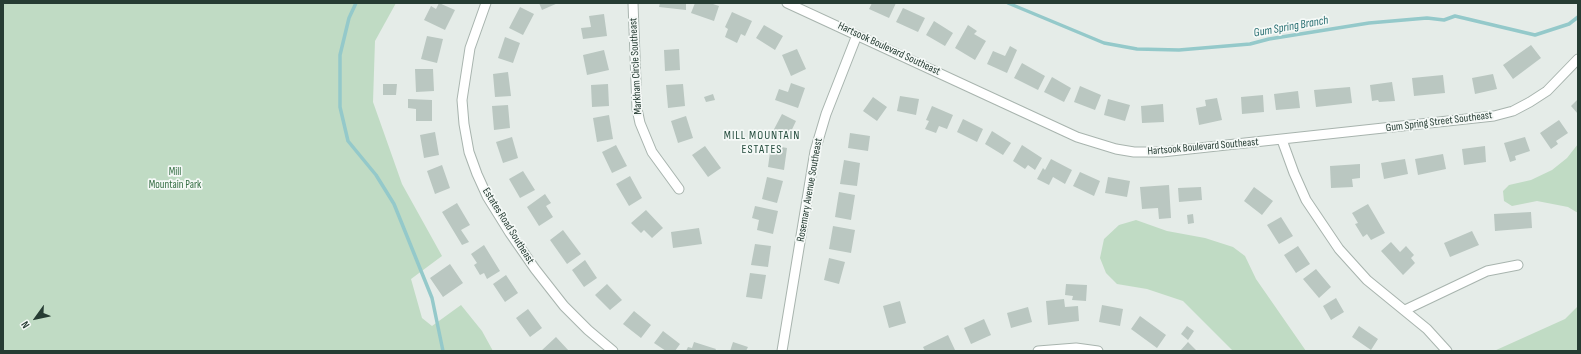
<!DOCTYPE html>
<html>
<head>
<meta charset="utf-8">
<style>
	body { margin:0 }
	#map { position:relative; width:1581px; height:354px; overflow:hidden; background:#e5ece8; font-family:"Sofia Sans Condensed",sans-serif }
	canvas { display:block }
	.frame { position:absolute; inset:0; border:4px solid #263c33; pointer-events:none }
	.north { position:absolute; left:16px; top:298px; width:40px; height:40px; -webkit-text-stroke:3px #f5f9f7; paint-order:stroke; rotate:237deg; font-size:11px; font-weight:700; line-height:16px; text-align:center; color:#263c33 }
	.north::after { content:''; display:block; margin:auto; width:14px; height:18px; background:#263c33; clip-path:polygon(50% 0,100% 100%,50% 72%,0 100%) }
</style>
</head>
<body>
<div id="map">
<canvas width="1581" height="354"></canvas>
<div class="frame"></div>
<div class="north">N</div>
</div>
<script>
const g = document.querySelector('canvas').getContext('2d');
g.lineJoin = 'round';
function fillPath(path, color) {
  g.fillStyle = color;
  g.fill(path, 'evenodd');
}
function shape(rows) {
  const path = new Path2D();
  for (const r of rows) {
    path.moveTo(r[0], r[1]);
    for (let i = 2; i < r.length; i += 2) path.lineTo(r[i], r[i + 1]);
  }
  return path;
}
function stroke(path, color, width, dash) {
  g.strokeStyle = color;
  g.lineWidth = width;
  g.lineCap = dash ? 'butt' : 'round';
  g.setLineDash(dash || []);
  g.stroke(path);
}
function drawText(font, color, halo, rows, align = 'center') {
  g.font = font + ' "Sofia Sans Condensed",sans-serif';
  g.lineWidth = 3.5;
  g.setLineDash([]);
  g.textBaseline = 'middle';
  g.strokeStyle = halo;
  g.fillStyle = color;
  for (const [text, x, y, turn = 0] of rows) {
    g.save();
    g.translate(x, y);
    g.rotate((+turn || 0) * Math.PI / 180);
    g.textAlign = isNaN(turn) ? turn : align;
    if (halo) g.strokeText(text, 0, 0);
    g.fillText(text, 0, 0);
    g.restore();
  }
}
fillPath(shape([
	[3,3,396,3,375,41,373,102,402,184,442,256,411,279,422,318,432,326,461,305,482,331,493,351,3,351],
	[1578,144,1578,213,1568,207,1537,201,1512,206,1504,201,1503,191,1509,185,1531,180,1552,170,1567,158],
	[1136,220,1167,231,1205,238,1233,247,1245,256,1256,279,1306,351,1233,351,1183,301,1147,289,1117,284,1106,273,1100,258,1104,239,1119,225],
	[1578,306,1578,351,1494,351,1565,319]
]), '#c0dbc4');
stroke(shape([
	[356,3,349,18,340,55,340,107,348,141,376,175,394,204,432,298,443,351],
	[1008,3,1104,43,1137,49,1179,50,1250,44,1269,39,1369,23,1427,18,1444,20,1455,16,1535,35,1569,24,1578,17]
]), '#94c9ca', 3.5);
fillPath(shape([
	[439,3,455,10,445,30,424,20,431,6,436,9],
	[539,3,558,3,542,10],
	[660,3,686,3,686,10,659,7],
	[695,3,710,3,719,6,714,21,691,13],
	[872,3,896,3,889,18,869,9],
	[520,7,534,14,523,35,509,28],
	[903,8,925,18,918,32,896,22],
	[732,12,752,21,745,36,741,34,737,43,725,37,728,29,725,27],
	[604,14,607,36,583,39,581,28,591,27,589,16],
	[934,21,953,33,945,46,926,35],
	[764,25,783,36,775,50,756,38],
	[968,25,977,31,974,34,986,41,975,60,955,48],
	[427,36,443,39,437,63,421,59],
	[505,37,520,43,513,63,498,58],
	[1531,45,1541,58,1513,79,1503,65],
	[1010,46,1017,50,1007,73,987,64,993,51,1005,56],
	[679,49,680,70,665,71,664,50],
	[797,49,806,69,791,76,782,55],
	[604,50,609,70,587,75,583,55],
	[1022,63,1045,76,1038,90,1014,78],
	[415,69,433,69,434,91,416,92],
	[508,72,511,96,495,97,493,74],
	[1493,74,1497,89,1475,94,1472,78],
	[1443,75,1445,93,1414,96,1412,78],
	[1052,77,1071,88,1064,102,1044,92],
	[1392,82,1395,101,1379,102,1378,100,1372,101,1370,85],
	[791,83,805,88,798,108,775,100,779,89,788,92],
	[383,84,397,84,396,95,383,95],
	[608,84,609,106,592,107,591,85],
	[683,84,685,106,668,108,666,85],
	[1080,86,1101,95,1095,110,1074,102],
	[1350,87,1352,103,1316,107,1314,90],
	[1298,91,1300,108,1276,110,1274,94],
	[713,94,715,100,706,102,704,97],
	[1263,95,1264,112,1242,114,1241,97],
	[900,96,919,99,916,115,897,111],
	[873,97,887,107,877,121,863,111],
	[1217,98,1222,120,1199,125,1196,108,1206,106,1205,100],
	[408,99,432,100,432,121,416,121,416,109,408,108],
	[1108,99,1130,105,1125,121,1104,115],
	[1578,99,1578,114,1571,106],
	[1163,104,1164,122,1142,123,1141,106],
	[508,105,510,128,494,130,492,106],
	[932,106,953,115,947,129,939,126,936,133,925,129,929,121,926,120],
	[782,114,796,121,787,140,772,133],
	[609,115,613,139,597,142,593,118],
	[686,116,693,138,678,143,671,121],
	[963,119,983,129,977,142,957,132],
	[1559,120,1568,133,1556,141,1558,144,1551,149,1540,133],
	[992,131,1011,143,1003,155,985,144],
	[435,132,439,155,424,158,420,135],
	[850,133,870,136,868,151,848,148],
	[512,137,518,158,503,163,496,142],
	[1525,137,1530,151,1515,156,1516,160,1510,162,1504,143],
	[616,145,627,166,612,173,602,152],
	[771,145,787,148,784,170,768,167],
	[1022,145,1042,158,1035,170,1028,165,1025,169,1013,161],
	[705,146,721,168,708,177,692,155],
	[1485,146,1486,162,1464,165,1462,149],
	[1443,154,1446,169,1418,175,1415,159],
	[1051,159,1072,170,1065,184,1053,177,1049,185,1037,179,1043,168,1045,170],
	[1405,159,1408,174,1384,179,1381,163],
	[844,160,860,163,857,186,840,184],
	[1360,164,1360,178,1352,179,1353,187,1331,188,1330,166],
	[442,165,450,188,435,194,427,171],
	[523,171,535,190,520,198,509,179],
	[1080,172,1100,181,1094,196,1073,186],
	[630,176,642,198,629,206,616,184],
	[767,177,783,181,777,203,762,199],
	[1108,177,1130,181,1127,197,1105,193],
	[1169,185,1171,218,1159,219,1158,208,1142,209,1140,187],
	[1201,187,1202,200,1179,202,1178,188],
	[1254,187,1273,201,1262,215,1244,201],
	[839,192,855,195,851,220,835,217],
	[545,194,551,203,546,206,553,217,539,226,527,207],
	[457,203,470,225,461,230,469,242,462,245,442,212],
	[1368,204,1385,233,1371,240,1367,234,1363,237,1355,224,1358,223,1352,213],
	[755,206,778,211,773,234,757,230,759,220,752,218],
	[646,210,663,228,652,238,644,230,641,233,631,223],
	[1531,212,1532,228,1495,231,1494,214],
	[1193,214,1194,223,1188,224,1187,215],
	[1281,217,1293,236,1279,244,1267,225],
	[833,226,855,230,851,253,829,249],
	[699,228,702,244,673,248,671,232],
	[563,230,581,254,567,264,550,240],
	[1472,231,1479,245,1450,257,1444,243],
	[1391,242,1400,252,1406,246,1414,255,1411,258,1415,263,1403,275,1381,251],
	[755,244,771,246,768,267,751,265],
	[484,245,500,271,487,279,484,273,480,275,474,265,477,263,471,254],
	[1298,246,1310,264,1296,273,1284,255],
	[829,258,845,262,839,284,824,280],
	[585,260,597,278,584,287,572,270],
	[450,264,463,283,443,297,430,278],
	[1316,269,1331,287,1319,298,1303,279],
	[750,273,766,275,762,299,746,297],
	[506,275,518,293,505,302,493,284],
	[607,284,622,300,610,310,595,295],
	[1066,284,1087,285,1086,301,1072,300,1073,296,1065,295],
	[1336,298,1344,312,1331,320,1323,306],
	[1064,299,1065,307,1078,306,1079,321,1048,325,1046,301],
	[900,301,906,323,889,328,883,306],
	[1102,305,1123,309,1120,326,1099,322],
	[1028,307,1032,322,1011,328,1007,313],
	[528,309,542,328,530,337,516,318],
	[634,311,651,325,641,338,623,324],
	[1140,316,1166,335,1157,348,1131,329],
	[984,319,991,335,971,344,964,328],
	[1187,326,1194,331,1188,340,1181,334],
	[1359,326,1378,339,1371,350,1352,337],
	[663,331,680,344,675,351,666,351,654,343],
	[948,335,955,350,925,351,923,347],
	[556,337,569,351,541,351],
	[694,342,716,349,715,351,686,351,688,347,692,348],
	[733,342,748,347,746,351,730,351],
	[1188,342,1197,351,1180,351]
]), '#bac7c1');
const street = shape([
	[486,3,470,48,462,100,464,124,469,152,477,174,487,196,510,233,535,269,564,306,588,330,613,351],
	[633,3,637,109,640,123,652,152,679,189],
	[787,3,1077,137,1116,149,1134,152,1162,152,1494,116,1513,111,1530,102,1547,91,1578,59],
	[1282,140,1294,173,1306,200,1339,249,1367,280,1427,329,1447,351],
	[1405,310,1487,271,1518,265],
	[782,351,815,151,826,114,857,35],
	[1038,351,1076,348,1098,351]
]);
stroke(street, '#a8b4ae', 11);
stroke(street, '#fff', 9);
drawText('11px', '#263c33', '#f5f9f7', [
	["Hartsook Boulevard Southeast",889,49,25],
	["Markham Circle Southeast",636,66,-93],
	["Gum Spring Street Southeast",1439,122,-7],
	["Hartsook Boulevard Southeast",1203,147,-5],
	["Rosemary Avenue Southeast",810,190,-80],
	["Estates Road Southeast",508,226,58]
]);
drawText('11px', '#356e44', '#f5f9f7', [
	["Mill",175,172],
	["Mountain Park",175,185]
]);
drawText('italic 12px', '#276e71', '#f5f9f7', [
	["Gum Spring Branch",1291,27,-10]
]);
g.letterSpacing = '1px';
drawText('12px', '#244c3d', '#f5f9f7', [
	["MILL MOUNTAIN",762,136],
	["ESTATES",762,150]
]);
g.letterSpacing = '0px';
</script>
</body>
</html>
